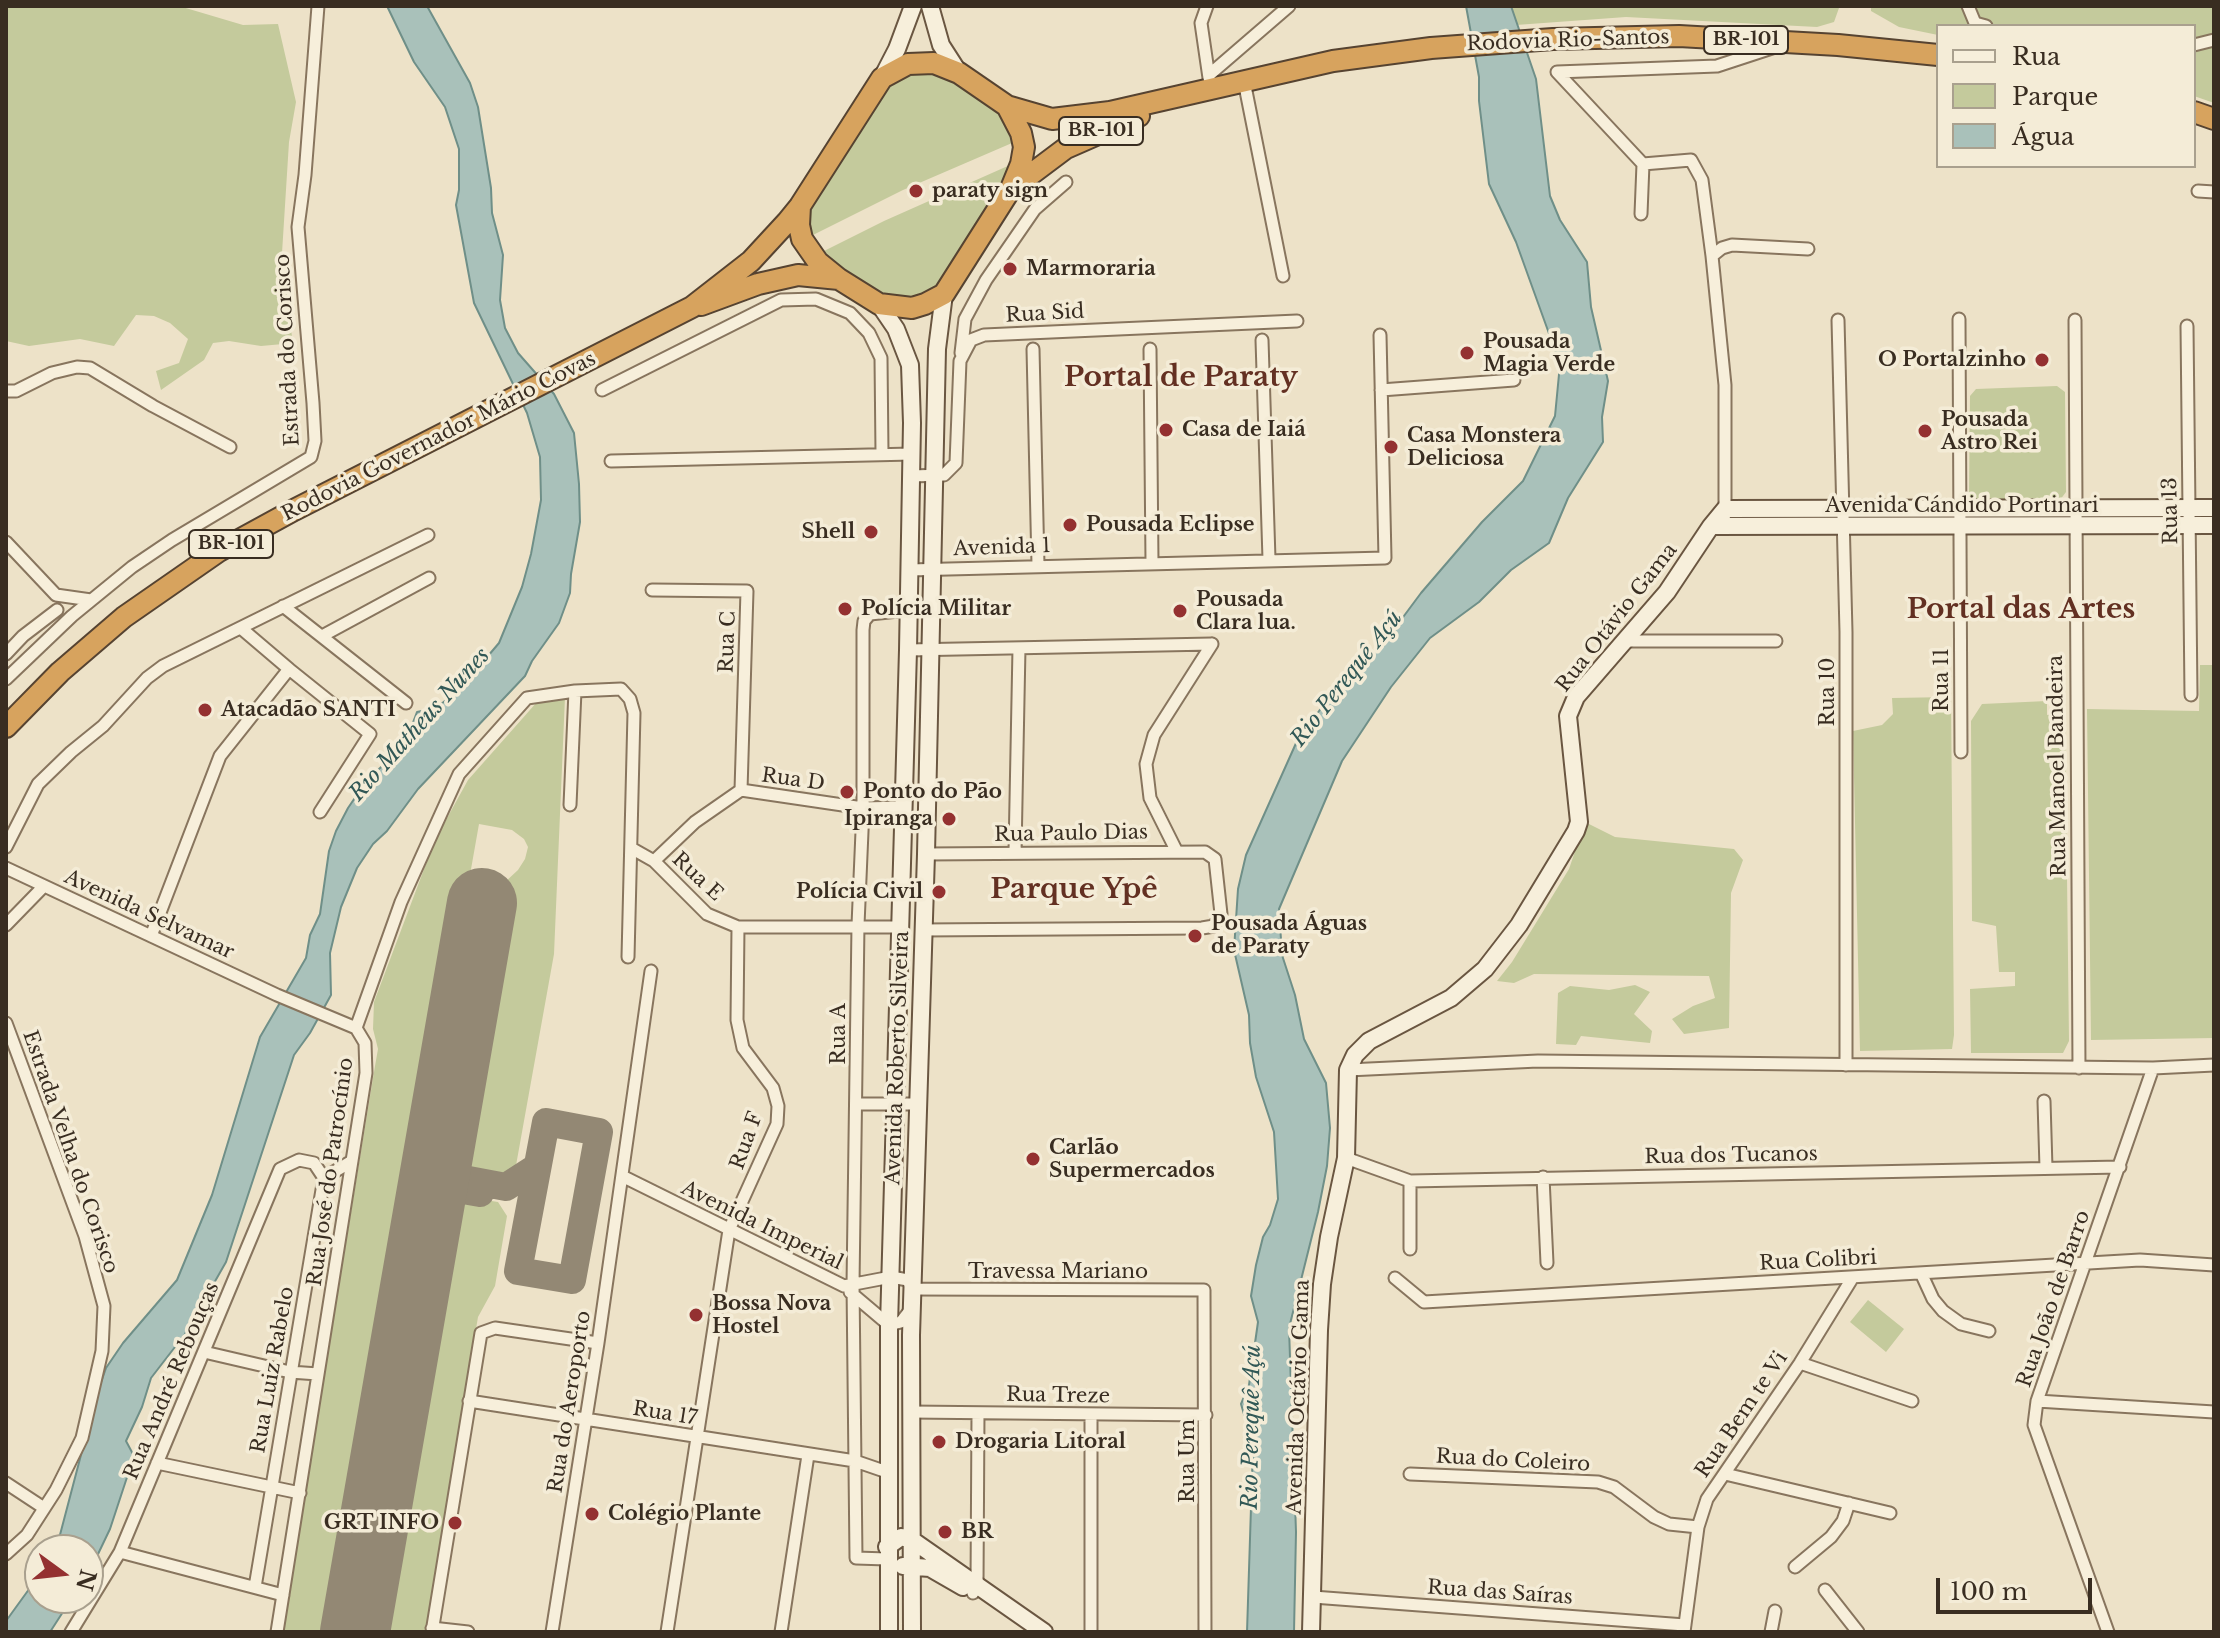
<!DOCTYPE html>
<html>
<head>
<meta charset="utf-8">
<style>
	body { margin:0 }
	#map { position:relative; width:2220px; height:1638px; overflow:hidden; background:#ede2c8; font-family:"Libre Baskerville",serif }
	canvas { display:block }
	.frame { position:absolute; inset:0; border:8px solid #392d21; pointer-events:none }
	.legend { position:absolute; left:1936px; top:24px; width:260px; height:144px; box-sizing:border-box; background:#f4ecd7; border:2px solid #a9a08e; margin:0; padding:10px 14px; list-style:none; font-size:24px; color:#392d21 }
	.legend li { display:flex; align-items:center; gap:16px; height:40px }
	.legend b { width:40px; border:2px solid #a9a08e }
	.north { position:absolute; left:24px; top:1534px; width:80px; height:80px; box-sizing:border-box; background:#f4ecd7; border:2px solid #a9a08e; border-radius:50%; rotate:105deg; font-size:22px; font-weight:700; line-height:32px; text-align:center; color:#392d21 }
	.north::after { content:''; display:block; margin:auto; width:28px; height:36px; background:#943131; clip-path:polygon(50% 0,100% 100%,50% 72%,0 100%) }
	.scale { position:absolute; left:1936px; top:1578px; width:156px; height:36px; box-sizing:border-box; border:4px solid #392d21; border-top:0; padding-left:10px; font-size:24px; line-height:28px; white-space:nowrap; color:#392d21; -webkit-text-stroke:6px #f4ecd7; paint-order:stroke }
</style>
</head>
<body>
<div id="map">
<canvas width="2220" height="1638"></canvas>
<div class="frame"></div>
<ul class="legend">
<li><b style="height:10px;background:#f7efdb"></b>Rua</li>
<li><b style="height:22px;background:#c4ca9c"></b>Parque</li>
<li><b style="height:22px;background:#a9c1ba"></b>Água</li>
</ul>
<div class="north">N</div>
<div class="scale">100 m</div>
</div>
<script>
const g = document.querySelector('canvas').getContext('2d');
g.lineJoin = 'round';
function fillPath(path, color) {
  g.fillStyle = color;
  g.fill(path, 'evenodd');
}
function shape(rows) {
  const path = new Path2D();
  for (const r of rows) {
    path.moveTo(r[0], r[1]);
    for (let i = 2; i < r.length; i += 2) path.lineTo(r[i], r[i + 1]);
  }
  return path;
}
function stroke(path, color, width, dash) {
  g.strokeStyle = color;
  g.lineWidth = width;
  g.lineCap = dash ? 'butt' : 'round';
  g.setLineDash(dash || []);
  g.stroke(path);
}
function drawText(font, color, halo, rows, align = 'center') {
  g.font = font + ' "Libre Baskerville",serif';
  g.lineWidth = 7;
  g.setLineDash([]);
  g.textBaseline = 'middle';
  g.strokeStyle = halo;
  g.fillStyle = color;
  for (const [text, x, y, turn = 0] of rows) {
    g.save();
    g.translate(x, y);
    g.rotate((+turn || 0) * Math.PI / 180);
    g.textAlign = isNaN(turn) ? turn : align;
    if (halo) g.strokeText(text, 0, 0);
    g.fillText(text, 0, 0);
    g.restore();
  }
}
fillPath(shape([
	[6,6,179,6,243,25,278,24,296,102,289,142,282,253,292,337,283,344,261,346,229,341,213,343,204,360,161,390,156,371,179,363,188,339,170,323,154,316,136,315,114,346,80,339,29,346,6,341],
	[1511,6,1839,6,1839,8,1834,22,1817,27,1626,17,1516,25],
	[1871,6,2214,6,2214,103,2194,96,2194,26,1938,26,1938,35,1899,27,1871,11],
	[933,69,997,108,1019,140,903,190,809,237,808,207,892,80,905,70],
	[1010,165,1016,165,935,291,920,300,890,298,820,253,884,221],
	[2057,386,2065,392,2066,492,2060,500,1975,501,1969,497,1970,396,1976,389],
	[2200,665,2214,665,2214,1038,2091,1040,2087,709,2199,711],
	[565,697,554,954,515,1171,503,1180,462,1172,455,1159,504,883,518,870,525,859,528,847,524,839,512,830,479,824,336,1632,282,1632,375,1066,378,1049,373,1029,374,1002,435,840,468,780,537,702],
	[1951,697,1954,1035,1952,1049,1860,1051,1853,731,1882,725,1893,714,1892,698],
	[2047,701,2047,715,2065,711,2069,1041,2063,1053,1971,1053,1970,989,2015,986,2015,972,1999,972,1996,926,1972,921,1971,721,1982,704],
	[1585,822,1615,837,1734,849,1743,860,1731,893,1729,1028,1684,1034,1672,1019,1693,1006,1715,998,1709,976,1534,974,1514,983,1497,981,1512,962,1569,869],
	[1635,985,1650,992,1634,1014,1652,1031,1650,1043,1581,1036,1576,1045,1556,1044,1558,993,1570,986,1609,990],
	[460,1196,498,1202,507,1216,495,1286,478,1317,425,1632,372,1632,447,1204],
	[1868,1300,1904,1329,1886,1352,1850,1322]
]), '#c4ca9c');
const water = shape([
	[387,6,427,6,470,83,478,107,491,188,492,213,503,255,500,300,505,328,518,353,554,394,574,433,579,484,580,522,571,574,570,593,559,623,532,661,525,676,418,789,387,831,373,844,357,868,341,907,330,953,331,995,310,1033,294,1055,226,1262,185,1334,151,1378,142,1407,126,1441,134,1456,110,1529,88,1575,88,1550,56,1550,97,1394,106,1368,123,1343,177,1280,212,1195,260,1037,306,958,310,935,320,914,329,851,336,831,348,808,367,780,404,746,417,712,436,708,460,689,499,643,522,587,531,554,541,500,540,457,527,413,474,303,456,205,459,190,459,149,445,107,414,62,387,6],
	[1466,6,1511,6,1536,79,1550,196,1560,220,1587,262,1591,307,1608,381,1602,417,1603,442,1568,498,1549,543,1511,570,1479,602,1430,638,1391,687,1342,761,1279,909,1282,955,1295,995,1304,1039,1326,1083,1330,1128,1327,1166,1318,1212,1289,1328,1296,1532,1294,1632,1247,1632,1253,1445,1241,1404,1249,1385,1258,1322,1251,1296,1256,1265,1263,1237,1270,1225,1278,1199,1274,1132,1256,1077,1250,1043,1249,1015,1234,950,1238,889,1246,855,1297,741,1322,707,1395,628,1421,593,1482,522,1523,481,1555,416,1560,364,1516,242,1489,184,1479,101,1479,77,1466,6],
	[40,1574,40,1598,72,1598,50,1632,6,1632,6,1621,40,1574]
]);
fillPath(water, '#a9c1ba');
stroke(water, '#6f8f88', 2);
stroke(shape([
	[546,1122,599,1132,572,1280,518,1271,546,1122],
	[439,1152,458,1178,506,1187,537,1167],
	[431,1198,457,1189,480,1193]
]), '#938874', 28);
stroke(shape([
	[355,1632,482,903]
]), '#938874', 70);
const street = shape([
	[1207,6,1201,23,1209,78],
	[1968,6,1975,23,1986,26],
	[2194,45,2214,40],
	[1557,72,1717,66,1778,46],
	[1557,72,1643,164,1641,214],
	[1209,75,1289,6],
	[1244,81,1283,276],
	[1643,164,1691,160,1702,180,1712,256],
	[2198,191,2214,192],
	[1959,319,1961,752],
	[1838,320,1846,632,1846,1065],
	[2075,320,2079,1068],
	[2187,326,2191,695],
	[1262,340,1269,559],
	[1033,349,1038,565],
	[1150,349,1152,562],
	[961,353,965,319,986,280,1035,209,1066,182],
	[602,390,781,300,816,299,850,313,869,333,881,358,882,453],
	[1381,390,1514,380],
	[6,391,16,391,52,373,77,367,90,368,153,406,230,447],
	[611,461,912,454],
	[911,476,944,475,956,463,960,361,971,340,984,335,1297,321],
	[1725,515,1725,385,1712,256,1722,248,1732,245,1808,249],
	[6,542,56,595,91,600],
	[909,570,1385,558,1380,335],
	[652,590,747,591,741,790],
	[283,606,406,703],
	[322,636,429,578],
	[1625,641,1776,641],
	[908,650,1212,644],
	[6,654,23,636,57,610],
	[289,669,370,734,320,812],
	[6,679,72,616,132,567,172,540,311,457,315,441,313,403,298,227,305,175,318,6],
	[570,805,575,691],
	[6,847,38,784,71,752,103,726,147,678,163,666,428,535],
	[631,848,654,861,707,914,738,927,899,927],
	[1176,850,1150,798,1146,764,1154,735,1212,644],
	[1015,852,1019,648],
	[654,861,695,822,741,790,863,808,904,807],
	[6,868,277,995,356,1028],
	[6,925,44,886],
	[922,930,1202,928,1214,926,1221,914,1215,859,1205,852,926,854],
	[151,936,220,756,289,669,242,629],
	[6,1023,85,1236,104,1306,102,1351,82,1438,56,1490,27,1535,6,1554],
	[1348,1070,1538,1061,2153,1068,2214,1065],
	[2044,1101,2046,1168],
	[857,1104,917,1104],
	[1346,1158,1410,1181,2120,1167],
	[622,1176,844,1286,891,1277,908,1280,912,1289,1204,1290,1205,1632],
	[1543,1177,1547,1263],
	[324,1178,352,1161],
	[1410,1249,1410,1181],
	[1921,1273,1933,1299,1943,1311,1961,1324,1989,1331],
	[1395,1278,1424,1302,2140,1260,2214,1265],
	[850,1292,889,1325,901,1322,911,1309],
	[204,1352,290,1372,318,1374],
	[1800,1363,1912,1401],
	[469,1401,855,1461,887,1472],
	[2037,1401,2214,1412],
	[910,1412,1206,1415],
	[157,1463,300,1493],
	[1410,1474,1598,1482,1614,1487,1654,1517,1669,1524,1698,1527],
	[1725,1474,1890,1513],
	[6,1483,44,1508],
	[120,1552,283,1595],
	[887,1559,856,1558,853,1284,858,925,863,808,863,630,864,621,870,614,908,610],
	[1795,1567,1831,1537,1843,1521,1849,1503],
	[1825,1590,1858,1632],
	[973,1593,977,1585,978,1413],
	[1313,1597,1685,1625],
	[432,1628,468,1632],
	[71,1632,120,1552,280,1169,299,1160,314,1163,324,1178,255,1587],
	[277,1632,366,1073,365,1043,356,1028,401,902,459,774,527,698,575,691,621,689,630,699,634,713,628,957],
	[432,1632,481,1333,495,1328,598,1343],
	[552,1632,598,1343,651,971],
	[667,1632,729,1230,777,1124,778,1106,773,1088,743,1048,737,1020,738,927],
	[781,1632,808,1455],
	[1091,1632,1091,1415],
	[1684,1632,1698,1527,1707,1499,1800,1363,1853,1277],
	[1771,1632,1775,1611],
	[2108,1632,2034,1425,2037,1401,2153,1068]
]);
const secondary = shape([
	[930,6,941,45,959,73],
	[882,78,897,49,913,6],
	[879,304,896,329,910,365,912,423,908,650,889,1325,889,1632],
	[1711,526,2214,525],
	[887,1547,901,1537,912,1540,1044,1632],
	[903,1566,930,1568,963,1587],
	[912,1632,911,1335,926,854,937,349,944,294],
	[1311,1632,1319,1330,1322,1284,1329,1237,1346,1158,1348,1070,1355,1055,1369,1041,1451,998,1485,969,1519,925,1576,831,1579,822,1568,716,1576,697,1667,592,1711,526,1725,509,2214,508]
]);
const highway = shape([
	[1007,106,1021,133,1024,147,1021,164,1012,186],
	[2194,112,2214,119],
	[800,206,799,225,802,239,818,262,839,279],
	[701,305,758,284,798,275,839,279,879,304,912,308,925,304,944,294,1010,190,1066,148,1139,116],
	[6,727,60,672,124,617,219,551,294,510,692,307,751,261,787,222,800,206,882,78,908,64,934,63,959,73,1007,106,1052,119,1110,112,1333,61,1431,48,1553,39,1679,36,1838,45,1938,55]
]);
stroke(street, '#88755e', 15);
stroke(secondary, '#6a5641', 20);
stroke(highway, '#564331', 24);
stroke(street, '#f7efdb', 11);
stroke(secondary, '#f7efdb', 16);
stroke(highway, '#d7a35e', 20);
for (const [x, y, r, color] of [
	[916,191,8,"#943131"],
	[1010,269,8,"#943131"],
	[1467,353,8,"#943131"],
	[2042,360,8,"#943131"],
	[1166,430,8,"#943131"],
	[1925,431,8,"#943131"],
	[1391,447,8,"#943131"],
	[1070,525,8,"#943131"],
	[871,532,8,"#943131"],
	[845,609,8,"#943131"],
	[1180,611,8,"#943131"],
	[205,710,8,"#943131"],
	[847,792,8,"#943131"],
	[949,819,8,"#943131"],
	[939,892,8,"#943131"],
	[1195,936,8,"#943131"],
	[1033,1159,8,"#943131"],
	[696,1315,8,"#943131"],
	[939,1442,8,"#943131"],
	[592,1514,8,"#943131"],
	[455,1523,8,"#943131"],
	[945,1532,8,"#943131"]
]) {
  const dot = new Path2D();
  dot.arc(x, y, r, 0, 2 * Math.PI);
  g.fillStyle = color;
  g.fill(dot);
  stroke(dot, '#f4ecd7', 3);
}
for (const [x, y, w] of [
	[1746,40,84],
	[1101,131,84],
	[231,544,84]
]) {
  const box = new Path2D();
  box.roundRect(x - w / 2, y - 14, w, 28, 6);
  g.fillStyle = '#f4ecd7';
  g.fill(box);
  stroke(box, '#392d21', 2);
}
drawText('bold 18px', '#392d21', null, [
	["BR-101",1746,40],
	["BR-101",1101,131],
	["BR-101",231,544]
]);
drawText('20px', '#392d21', '#f4ecd7', [
	["Rodovia Rio-Santos",1568,41,-2],
	["Rua Sid",1045,314,-3],
	["Estrada do Corisco",288,350,-93],
	["Rodovia Governador Mário Covas",439,437,-27],
	["Avenida Cándido Portinari",1962,506],
	["Rua 13",2171,511,-91],
	["Avenida 1",1002,548,-2],
	["Rua Otávio Gama",1617,618,-52],
	["Rua C",728,642,-88],
	["Rua 11",1942,680,-90],
	["Rua 10",1828,692,-90],
	["Rua Manoel Bandeira",2058,766,-91],
	["Rua D",793,780,8],
	["Rua Paulo Dias",1071,834,-1],
	["Rua E",697,877,43],
	["Avenida Selvamar",149,915,25],
	["Rua A",839,1034,-90],
	["Avenida Roberto Silveira",898,1058,-88],
	["Rua F",747,1141,-70],
	["Estrada Velha do Corisco",70,1152,71],
	["Rua dos Tucanos",1731,1156,-1],
	["Rua José do Patrocínio",331,1172,-82],
	["Avenida Imperial",762,1226,26],
	["Rua Colibri",1818,1261,-3],
	["Travessa Mariano",1058,1272],
	["Rua João de Barro",2054,1299,-71],
	["Rua Luiz Rabelo",273,1370,-80],
	["Rua André Rebouças",172,1381,-67],
	["Rua Treze",1058,1396,1],
	["Avenida Octávio Gama",1299,1397,-88],
	["Rua do Aeroporto",570,1402,-81],
	["Rua 17",665,1414,9],
	["Rua Bem te Vi",1742,1415,-56],
	["Rua Um",1188,1461,-90],
	["Rua do Coleiro",1513,1461,3],
	["Rua das Saíras",1500,1593,4]
]);
drawText('bold 20px', '#392d21', '#f4ecd7', [
	["paraty sign",932,191],
	["Marmoraria",1026,269],
	["Pousada",1483,342],
	["Magia Verde",1483,365],
	["O Portalzinho",2026,360,"right"],
	["Pousada",1941,420],
	["Astro Rei",1941,443],
	["Casa de Iaiá",1182,430],
	["Casa Monstera",1407,436],
	["Deliciosa",1407,459],
	["Pousada Eclipse",1086,525],
	["Shell",855,532,"right"],
	["Pousada",1196,600],
	["Clara lua.",1196,623],
	["Polícia Militar",861,609],
	["Atacadão SANTI",221,710],
	["Ponto do Pão",863,792],
	["Ipiranga",933,819,"right"],
	["Polícia Civil",923,892,"right"],
	["Pousada Águas",1211,924],
	["de Paraty",1211,947],
	["Carlão",1049,1148],
	["Supermercados",1049,1171],
	["Bossa Nova",712,1304],
	["Hostel",712,1327],
	["Drogaria Litoral",955,1442],
	["Colégio Plante",608,1514],
	["GRT INFO",439,1523,"right"],
	["BR",961,1532]
], 'left');
drawText('italic 22px', '#315856', '#f4ecd7', [
	["Rio Perequê Açú",1347,679,-52],
	["Rio Matheus Nunes",420,725,-48],
	["Rio Perequê Açú",1252,1427,-89]
]);
drawText('bold 28px', '#633022', '#f4ecd7', [
	["Portal de Paraty",1181,378],
	["Portal das Artes",2021,610],
	["Parque Ypê",1074,890]
]);
</script>
</body>
</html>
